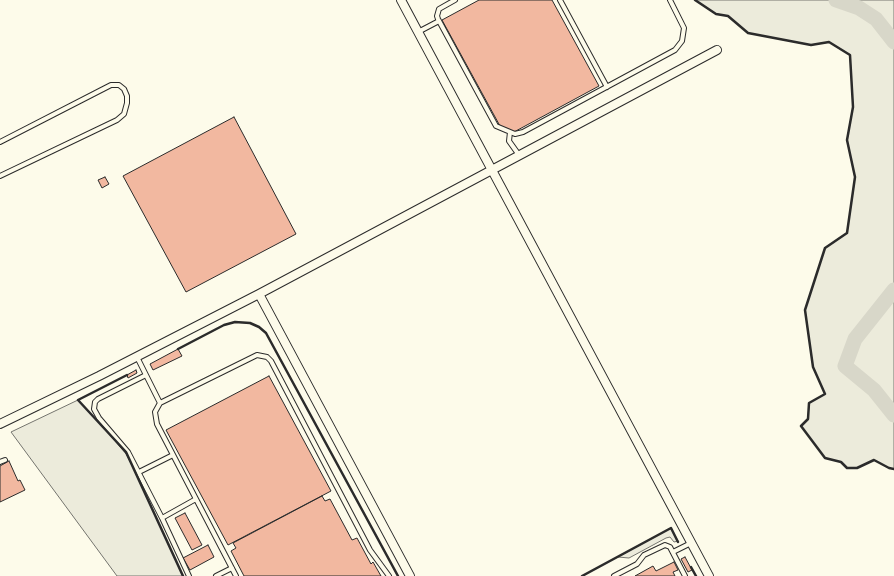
<!DOCTYPE html>
<html>
<head>
<meta charset="utf-8">
<style>
	body { margin:0 }
	canvas { display:block; background:#fdfbea }
</style>
</head>
<body>
<canvas width="894" height="576"></canvas>
<script>
const g = document.querySelector('canvas').getContext('2d');
g.lineJoin = 'round';
function fillPath(path, color) {
  g.fillStyle = color;
  g.fill(path, 'evenodd');
}
function shape(rows) {
  const path = new Path2D();
  for (const r of rows) {
    path.moveTo(r[0], r[1]);
    for (let i = 2; i < r.length; i += 2) path.lineTo(r[i], r[i + 1]);
  }
  return path;
}
function stroke(path, color, width, dash) {
  g.strokeStyle = color;
  g.lineWidth = width;
  g.lineCap = dash ? 'butt' : 'round';
  g.setLineDash(dash || []);
  g.stroke(path);
}
const green = shape([
	[695,0,894,0,894,469,889,468,874,460,857,468,847,468,841,462,825,458,801,426,808,419,809,403,825,394,813,367,805,310,825,248,847,233,855,178,847,140,853,107,850,55,829,42,811,45,748,33,728,16,716,14,695,0],
	[78,400,126,452,183,576,117,576,11,432,78,400],
	[671,528,678,541,674,542,670,537,666,538,629,558,618,557,671,528]
]);
fillPath(green, '#ecebdb');
stroke(green, '#74746e', 1);
stroke(shape([
	[836,0,859,8,876,19,894,42],
	[894,290,855,339,845,366,874,390,894,415]
]), '#d8d7c9', 15);
const building = shape([
	[479,0,552,0,599,86,514,132,500,126,442,20,479,0],
	[234,117,296,234,186,292,123,176,234,117],
	[105,177,109,184,102,188,98,180,105,177],
	[178,349,182,356,153,370,150,364,178,349],
	[136,370,137,373,128,378,127,375,136,370],
	[269,376,331,491,228,545,166,430,269,376],
	[9,461,18,481,20,480,25,490,0,502,0,466,9,461],
	[322,496,325,501,330,499,352,540,357,538,371,564,373,562,381,576,244,576,231,551,236,548,233,543,322,496],
	[185,513,202,545,192,550,175,518,185,513],
	[208,545,214,557,190,570,183,558,208,545],
	[685,557,692,570,688,572,681,559,685,557],
	[674,562,678,570,673,572,675,576,635,576,653,566,656,571,674,562]
]);
fillPath(building, '#f2b8a0');
stroke(building, '#2b2b2b', 1);
const service = shape([
	[455,0,439,9,437,16,438,19,496,126,515,134,523,132,675,50,682,41,684,28,670,0],
	[560,0,607,87],
	[418,32,439,21],
	[510,132,509,141,519,155],
	[0,142,111,85,119,85,124,89,127,96,127,103,124,114,117,120,0,176],
	[137,357,160,403],
	[146,375,98,399,95,402,94,409,99,418,128,452,162,518,189,576],
	[0,462,5,460],
	[139,472,173,455],
	[162,518,196,499],
	[673,552,691,543],
	[216,576,232,568],
	[236,576,157,424,155,412,160,403,257,355,267,357,271,361,370,550,389,576],
	[614,576,637,564,644,555,665,545,670,547,685,576]
]);
const minor = shape([
	[401,0,709,576],
	[259,294,410,576],
	[0,424,99,376,259,294,717,50]
]);
stroke(service, '#2b2b2b', 6);
stroke(minor, '#2b2b2b', 10);
stroke(service, '#fdfbea', 4);
stroke(minor, '#fdfbea', 8);
stroke(shape([
	[695,0,716,14,728,16,748,33,811,45,829,42,850,55,853,107,847,140,855,177,847,233,825,248,805,310,813,367,825,394,809,403,808,419,801,426,825,458,841,462,847,468,857,468,874,460,889,468,894,469],
	[178,349,224,325,235,322,250,323,259,327,266,333,398,576],
	[127,375,78,400,126,452,183,576],
	[691,567,696,576],
	[582,576,671,528,678,542]
]), '#2b2b2b', 2.5);
</script>
</body>
</html>
